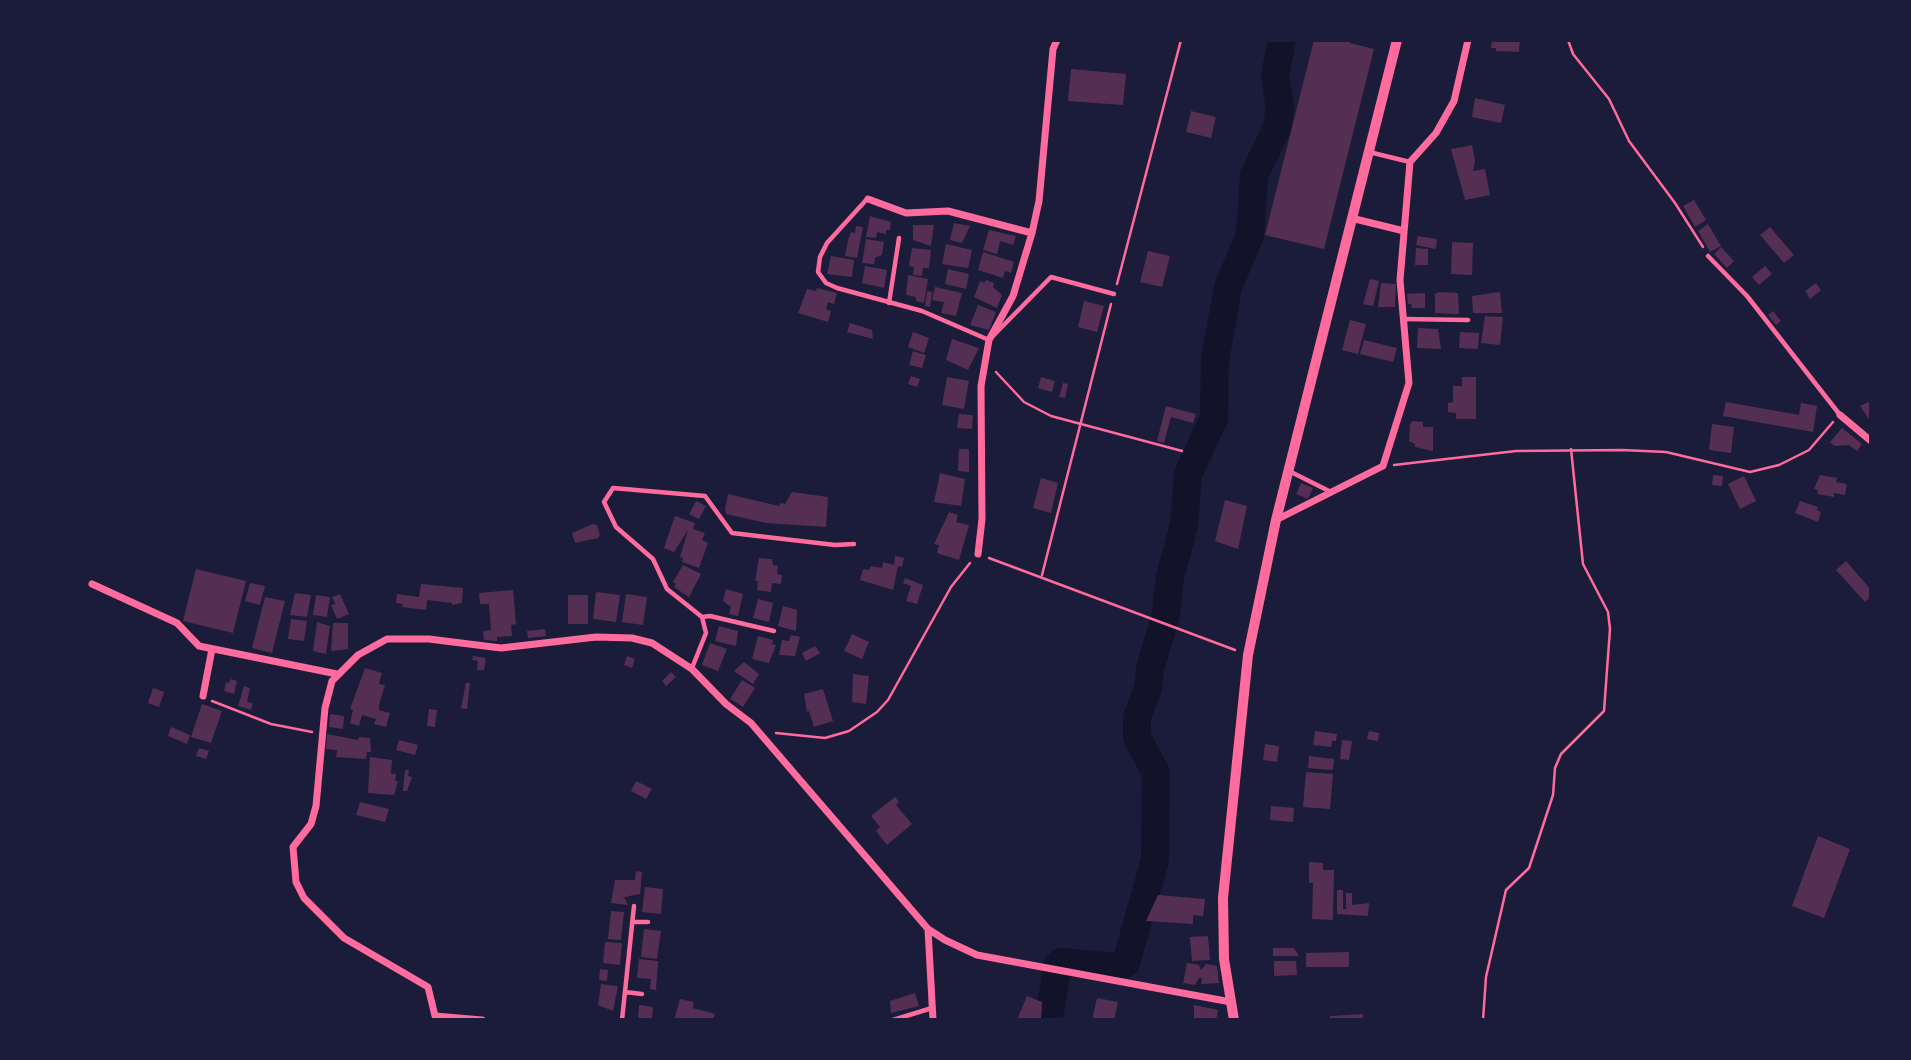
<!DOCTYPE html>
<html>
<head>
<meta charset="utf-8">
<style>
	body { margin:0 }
	#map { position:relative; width:1911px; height:1060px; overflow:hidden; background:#1b1b3a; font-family:"Work Sans",sans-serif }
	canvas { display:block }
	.frame { position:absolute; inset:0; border:42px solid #1b1b3a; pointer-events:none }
</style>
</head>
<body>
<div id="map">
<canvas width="1911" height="1060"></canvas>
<div class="frame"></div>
</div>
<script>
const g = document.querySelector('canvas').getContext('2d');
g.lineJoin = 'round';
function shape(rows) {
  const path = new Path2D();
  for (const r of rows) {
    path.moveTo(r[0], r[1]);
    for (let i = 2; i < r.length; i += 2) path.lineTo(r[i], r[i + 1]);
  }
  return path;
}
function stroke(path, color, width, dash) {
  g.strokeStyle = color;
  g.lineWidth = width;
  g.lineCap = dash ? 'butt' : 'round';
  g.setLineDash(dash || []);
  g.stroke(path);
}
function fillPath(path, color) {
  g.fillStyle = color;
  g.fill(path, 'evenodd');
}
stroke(shape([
	[1049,1020,1057,966,1061,962,1115,967,1126,963,1155,860,1156,773,1137,737,1137,717,1148,688,1150,669,1166,614,1170,577,1184,525,1188,474,1214,418,1215,360,1228,287,1250,235,1254,175,1277,128,1280,108,1275,75,1282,40]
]), '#12122b', 28);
fillPath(shape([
	[1314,40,1351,40,1350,43,1374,49,1324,249,1265,235],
	[1492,40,1520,40,1519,52,1496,51,1496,48,1491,48],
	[1071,69,1126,74,1123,105,1068,101],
	[1475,98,1505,105,1501,123,1472,117],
	[1191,111,1216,117,1211,138,1186,132],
	[1472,145,1475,161,1473,171,1485,169,1490,195,1465,200,1451,149],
	[1694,200,1706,220,1695,227,1683,206],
	[870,216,891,222,890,230,886,230,886,234,877,232,876,238,866,237],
	[954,223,970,226,962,243,950,240],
	[1708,224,1721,246,1710,252,1698,231],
	[913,225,934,225,931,246,913,240],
	[856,226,863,227,857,258,845,256,848,240,851,232,855,233],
	[1770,227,1794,255,1784,263,1760,235],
	[989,230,1016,236,1013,245,1000,241,997,254,983,250],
	[1418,236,1437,239,1436,249,1416,245],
	[866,239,884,242,882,255,875,258,874,264,862,263],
	[1452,242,1473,243,1472,275,1451,274],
	[946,244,972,250,968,268,942,264],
	[1721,247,1734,261,1727,268,1714,254],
	[912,248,931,250,929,268,923,268,922,276,913,275,914,267,909,266],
	[1416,248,1428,249,1428,265,1415,265],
	[1148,251,1170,256,1162,287,1140,282],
	[983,252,1014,262,1011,273,1005,271,1003,278,978,270],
	[831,256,854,260,852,277,827,274],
	[865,266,887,270,884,288,862,283],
	[1765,266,1772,274,1759,285,1752,277],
	[948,269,969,274,966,289,945,284],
	[908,275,928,279,924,303,916,301,916,297,906,295],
	[1370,279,1379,281,1373,306,1363,304],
	[986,280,994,283,993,287,1002,295,997,308,974,297,980,281,984,283],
	[1381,283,1396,284,1395,307,1378,307],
	[1816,283,1821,290,1810,299,1805,291],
	[935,287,962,293,956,316,941,313,944,302,932,300],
	[817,288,837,293,834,304,828,302,826,309,831,311,828,322,798,313,807,289,816,291],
	[927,291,932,292,930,307,925,306],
	[1439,292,1458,293,1459,314,1435,313,1435,294],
	[1500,292,1502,313,1473,313,1472,296],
	[1425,293,1425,308,1412,308,1411,304,1408,304,1407,294],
	[1084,301,1104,306,1097,332,1078,327],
	[978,305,996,312,989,330,970,325],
	[1773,311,1781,321,1776,325,1768,315],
	[1485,316,1503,317,1500,345,1481,343],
	[1350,320,1366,324,1358,354,1342,350],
	[850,323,872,330,873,339,847,332],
	[1418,328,1438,329,1441,349,1417,348],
	[913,332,929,338,924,353,908,347],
	[1460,332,1479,333,1478,349,1459,348],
	[952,339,979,348,968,370,946,360],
	[1364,340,1397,348,1393,362,1360,354],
	[913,351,926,355,922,368,909,365],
	[911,376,920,379,917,387,908,384],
	[947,377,969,381,964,409,942,405],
	[1041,377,1055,381,1052,392,1038,388],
	[1462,377,1476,377,1476,419,1456,419,1456,413,1448,412,1448,403,1453,402,1453,386,1462,386],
	[1063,383,1068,384,1065,398,1059,397],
	[1871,401,1871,422,1860,406],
	[1726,402,1799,415,1801,403,1817,406,1813,432,1723,416],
	[1166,406,1196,414,1193,423,1171,417,1164,443,1157,441],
	[959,414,973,415,972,429,957,428],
	[1413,421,1423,422,1423,427,1433,427,1433,451,1415,447,1415,444,1409,441,1410,424],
	[1712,424,1734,427,1731,453,1709,450],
	[1842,428,1862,444,1857,451,1849,445,1834,446,1830,442],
	[959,449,969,449,969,472,958,471],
	[940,473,965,479,961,506,934,502],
	[1713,475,1723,476,1722,486,1712,485],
	[1820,475,1837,478,1836,482,1847,484,1845,495,1834,493,1834,497,1817,494,1818,490,1814,489],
	[1744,476,1756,501,1740,509,1728,484],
	[1041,478,1058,483,1051,513,1033,508],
	[1301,483,1313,488,1308,499,1296,494],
	[792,492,828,497,826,527,766,523,726,514,725,509,728,494,779,506,780,503,785,504],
	[1225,500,1247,506,1238,549,1215,541],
	[696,501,706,506,699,519,689,514],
	[1800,501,1818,507,1817,510,1821,512,1818,522,1795,513],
	[949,512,958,515,956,522,969,525,959,560,937,553,939,545,934,544],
	[675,516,695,523,693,529,705,533,702,540,708,543,699,568,682,562,683,558,680,557,688,530,674,552,664,548],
	[593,524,597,525,600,535,598,538,575,543,572,533],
	[895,556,904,558,902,567,898,566,893,590,860,580,863,569,869,570,871,566,882,568,883,562,894,565],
	[759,558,772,559,773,565,778,566,777,574,782,575,781,584,772,583,771,592,757,590,758,581,755,581],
	[1846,561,1871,590,1871,597,1865,602,1836,570],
	[683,565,701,574,689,597,674,587,676,584,673,582],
	[196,569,246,581,233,633,183,621],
	[905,578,923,585,917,604,906,601,911,586,903,583],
	[250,583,265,586,260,605,245,601],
	[421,584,463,588,462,603,452,605,452,603,427,600,426,610,402,607,403,604,396,603,397,594,419,597],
	[726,589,743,594,738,616,729,614,731,607,723,601],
	[513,590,516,624,511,625,512,636,497,637,497,641,484,640,483,631,491,630,489,604,480,604,479,593],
	[596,592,620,595,616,622,593,619],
	[295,593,311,595,307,617,290,615],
	[340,594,349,614,337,619,331,605,335,604,332,597],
	[626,594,647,597,643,625,622,622],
	[316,595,330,597,327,617,313,615],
	[568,595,588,595,588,624,568,624],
	[265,597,285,601,272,653,252,648],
	[758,599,773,603,769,622,753,618],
	[783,606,797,610,796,631,778,626],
	[291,619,307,621,304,641,288,639],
	[317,622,330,626,326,654,313,651],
	[333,623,348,623,348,649,331,651],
	[719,626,738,631,736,646,715,641],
	[545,629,546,636,528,638,527,631],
	[852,634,869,642,862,659,844,651],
	[791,635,800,637,795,656,779,655,782,640,789,641],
	[758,636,773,640,772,644,776,645,769,663,752,659],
	[710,643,727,649,718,671,702,665],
	[815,646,820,653,806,661,802,653],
	[473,656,486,658,484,670,477,670,478,661,472,660],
	[627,656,635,659,632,668,624,665],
	[744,662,759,674,753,684,734,671],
	[365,668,382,673,379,684,385,685,379,705,379,710,390,713,386,727,374,724,376,719,362,715,359,726,350,723,353,710,350,709],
	[671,672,676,677,666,686,662,681],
	[853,674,869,676,866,704,852,702],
	[231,679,237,681,234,694,224,691,226,682,229,683],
	[742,680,755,688,743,707,730,699],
	[466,683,470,683,467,709,461,708],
	[244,686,250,688,247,702,253,703,251,710,238,706],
	[153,688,164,692,159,707,148,703],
	[823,689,833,721,814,727,809,711,807,712,804,694],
	[202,704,222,711,211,743,191,737],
	[429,709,437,710,435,727,427,726],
	[330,714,344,716,343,729,329,727],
	[171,727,190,735,187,744,168,736],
	[1315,731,1337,734,1336,741,1332,741,1331,747,1313,745],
	[1369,731,1379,733,1378,741,1367,739],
	[327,734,358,740,359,737,370,738,371,752,367,752,366,759,336,757,337,750,326,749],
	[399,740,418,745,415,755,396,750],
	[1342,740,1352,741,1349,760,1340,759],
	[1265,744,1279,746,1277,762,1263,760],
	[199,748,209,751,206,759,196,756],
	[1309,756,1334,759,1333,770,1308,768],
	[370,757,392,760,391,774,396,774,395,781,398,781,394,795,368,793],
	[405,770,409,770,408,776,412,777,407,791,403,791],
	[1306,772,1333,774,1330,809,1303,807],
	[636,781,652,789,646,799,631,791],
	[895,797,899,802,896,805,912,824,887,845,876,831,880,827,871,816],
	[360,802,389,809,385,822,356,815],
	[1271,806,1294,808,1293,822,1270,820],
	[1818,836,1850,849,1824,918,1792,906],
	[1309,862,1323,863,1323,870,1334,870,1333,920,1312,919,1313,883,1309,883],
	[636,871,642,872,640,894,624,897,628,905,611,903,615,880,635,880],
	[645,887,663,889,661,914,642,912],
	[1337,890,1343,890,1343,909,1346,909,1346,893,1352,893,1352,905,1369,903,1368,916,1337,914],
	[1158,895,1205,899,1203,916,1193,915,1193,924,1146,921],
	[611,911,624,912,621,940,608,939],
	[644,929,661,931,657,959,641,957],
	[1208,936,1210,960,1192,961,1190,937],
	[605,942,622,943,620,965,603,963],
	[1273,948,1294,948,1299,956,1273,956],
	[1349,952,1349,967,1306,967,1306,953],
	[639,959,658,961,656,990,650,989,651,979,637,978],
	[1274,961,1296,961,1297,975,1274,976],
	[1187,963,1199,965,1201,970,1206,964,1217,966,1219,983,1201,984,1202,978,1199,978,1195,985,1183,983],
	[600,969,608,970,607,981,599,980],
	[601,984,618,986,613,1011,598,1005],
	[915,993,919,1006,891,1013,890,1001],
	[1027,996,1042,1002,1041,1020,1017,1020],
	[1097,998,1118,1002,1114,1020,1092,1020],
	[680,999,694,1002,693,1008,715,1014,713,1020,674,1020],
	[639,1005,653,1007,652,1020,638,1020],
	[1194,1005,1218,1010,1216,1020,1194,1020],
	[1363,1014,1363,1020,1330,1020,1330,1016]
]), '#542f53');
stroke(shape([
	[1568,40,1573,54,1609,99,1629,141,1675,203,1703,247],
	[1117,284,1181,40],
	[996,372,1024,402,1051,416,1182,451],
	[1394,465,1516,451,1622,450,1666,452,1750,472,1779,465,1809,450,1833,422],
	[989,558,1235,650],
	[1042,575,1111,304],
	[212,701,271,724,312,732],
	[776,733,825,738,849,731,877,712,888,700,951,587,970,563],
	[1483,1020,1486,977,1506,890,1529,868,1553,795,1555,768,1561,754,1604,711,1610,629,1608,612,1583,564,1571,449]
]), '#ff6b9d', 2.5);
stroke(shape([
	[1369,152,1410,162],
	[867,199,827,243,820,257,818,272,826,283,837,288,922,311,989,340,1051,277,1114,294],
	[1708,256,1747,296,1840,415],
	[889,303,899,238],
	[1404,319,1468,320],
	[1289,471,1331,492],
	[702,617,710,616,774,631],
	[692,668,706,633,702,617,667,589,653,559,616,527,604,502,613,488,705,496,732,533,835,545,854,544],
	[632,922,648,922],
	[625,992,642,994],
	[622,1020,634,906],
	[893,1020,932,1008]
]), '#ff6b9d', 4.5);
stroke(shape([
	[868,199,906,213,948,211,1032,233],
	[1351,218,1404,231],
	[1840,415,1871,441],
	[1276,520,1383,466,1409,383,1400,280,1410,162,1436,133,1454,101,1468,40],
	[978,554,982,519,981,386,989,340,1013,296,1032,233,1039,201,1053,49,1057,40],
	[92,584,177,623,199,646,337,674],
	[203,696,212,649],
	[928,929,933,1020],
	[482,1020,435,1016,428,987,344,938,304,898,296,882,293,847,311,824,316,806,325,708,332,681,358,655,387,639,429,639,501,648,596,637,632,638,652,643,692,669,726,704,751,723,928,929,945,940,977,955,1231,1002]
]), '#ff6b9d', 7);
stroke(shape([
	[1234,1020,1224,959,1223,898,1248,655,1276,520,1397,40]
]), '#ff6b9d', 10);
</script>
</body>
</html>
